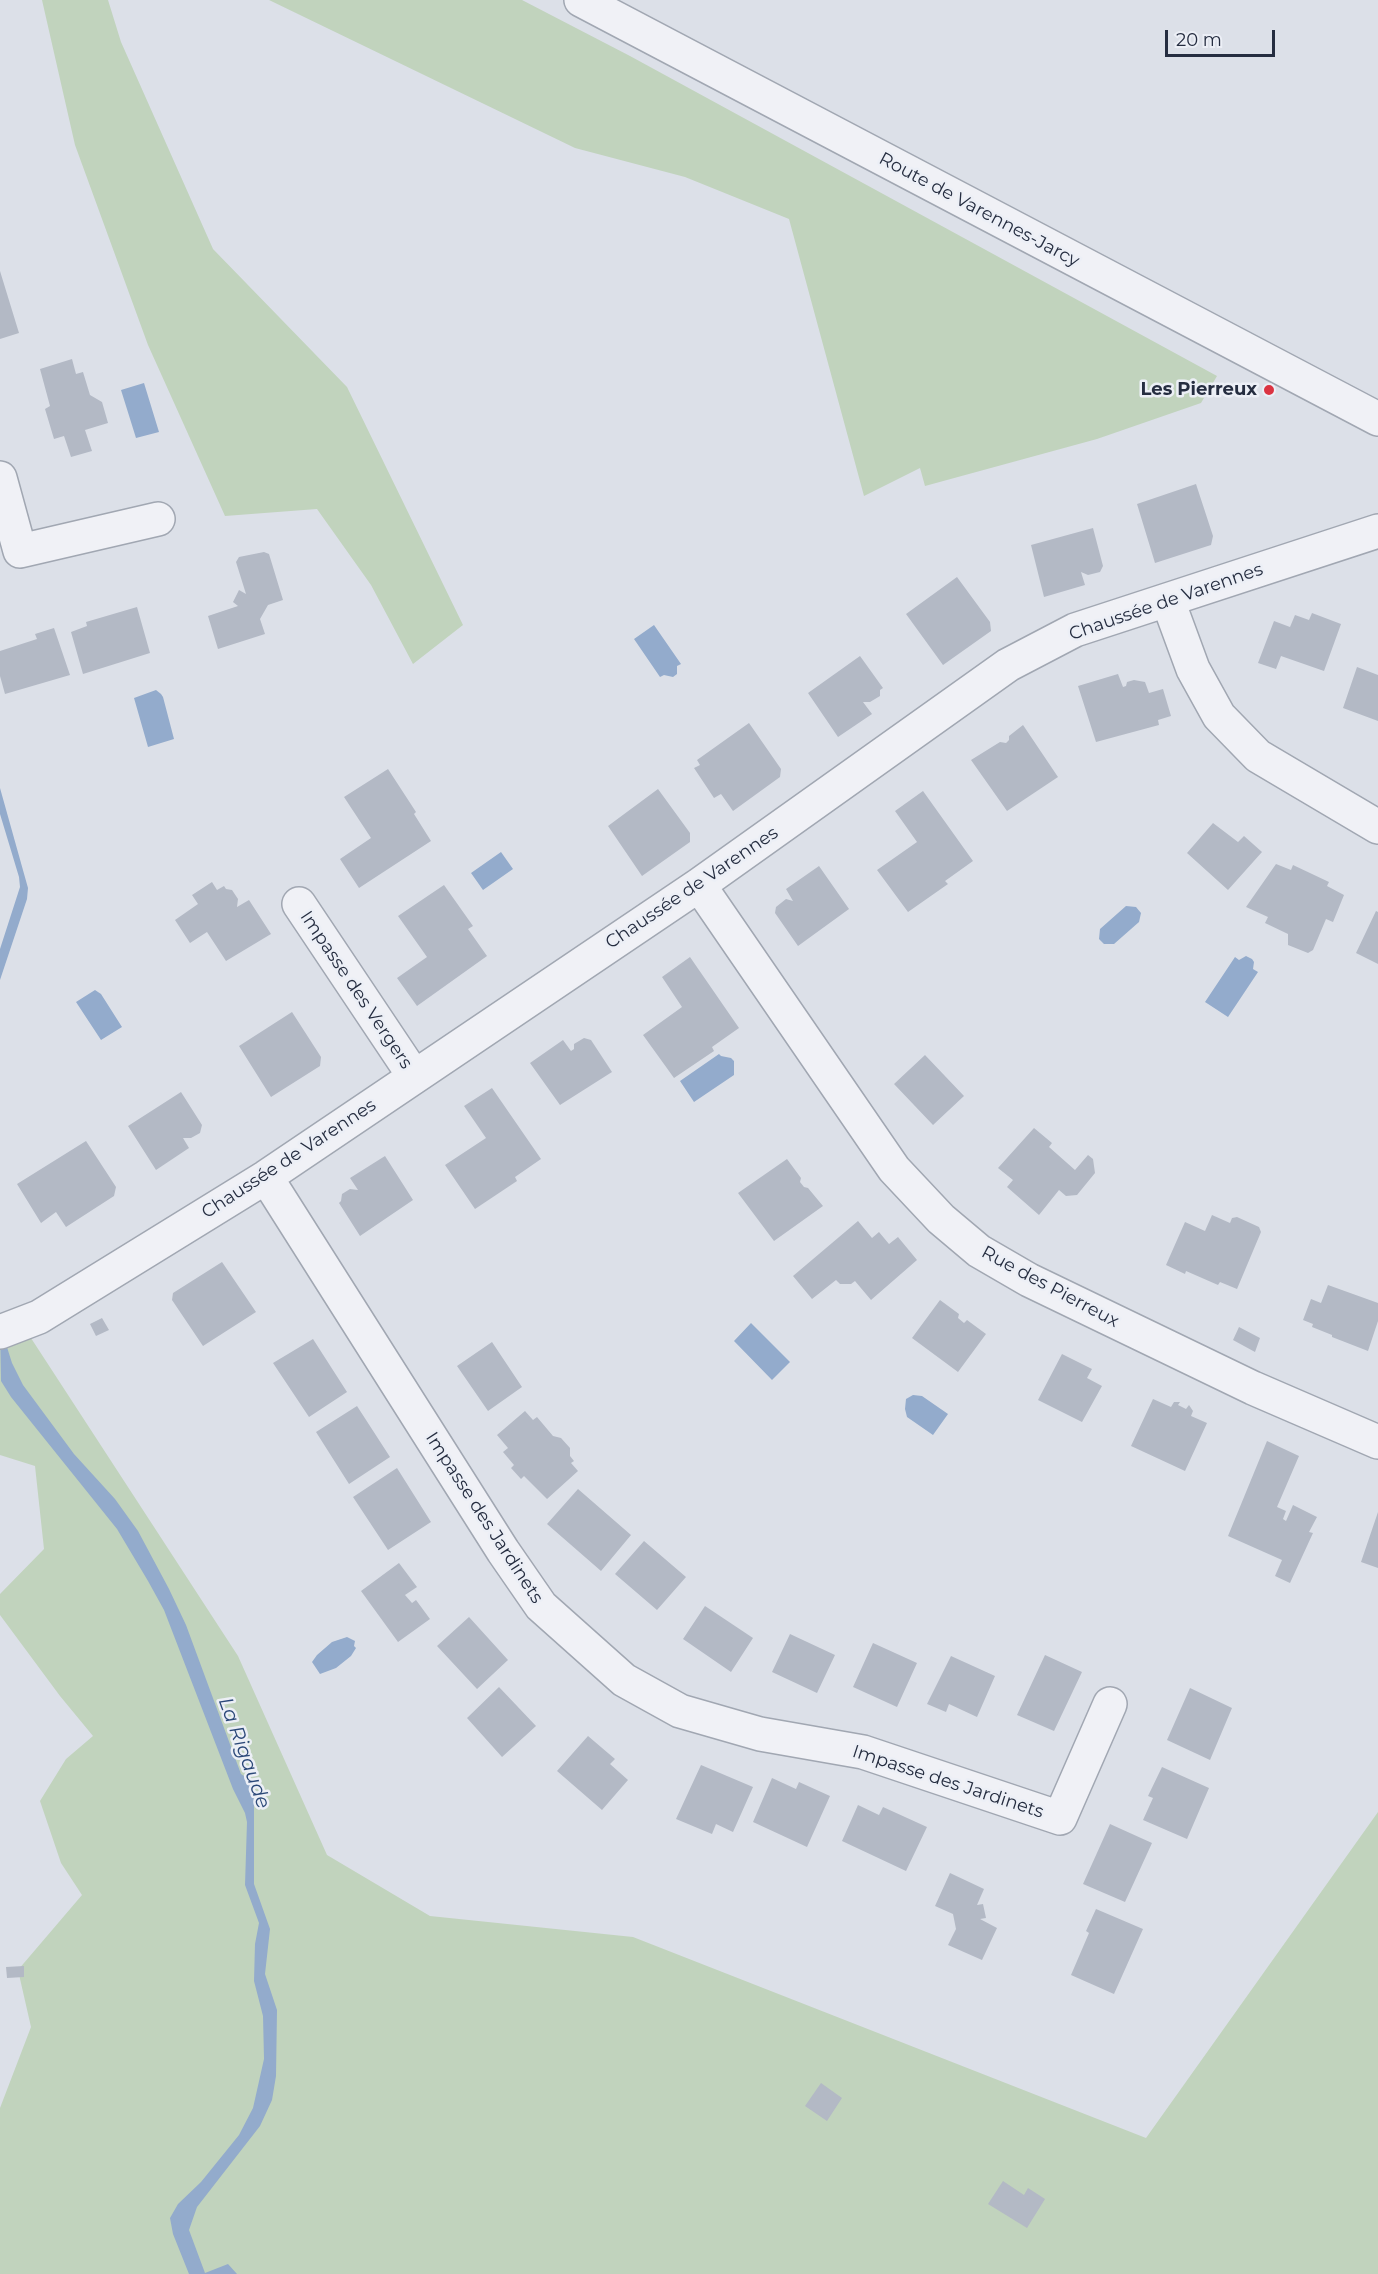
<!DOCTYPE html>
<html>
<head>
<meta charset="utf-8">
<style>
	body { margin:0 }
	#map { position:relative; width:1378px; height:2274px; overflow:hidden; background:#dce0e8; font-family:Montserrat,sans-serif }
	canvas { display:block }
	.scale { position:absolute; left:1165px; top:30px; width:110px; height:27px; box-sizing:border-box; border:3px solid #252d40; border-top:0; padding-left:8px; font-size:18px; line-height:21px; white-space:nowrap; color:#252d40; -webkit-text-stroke:4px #eceff6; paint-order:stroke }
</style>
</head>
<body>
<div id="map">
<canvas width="1378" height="2274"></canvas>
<div class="scale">20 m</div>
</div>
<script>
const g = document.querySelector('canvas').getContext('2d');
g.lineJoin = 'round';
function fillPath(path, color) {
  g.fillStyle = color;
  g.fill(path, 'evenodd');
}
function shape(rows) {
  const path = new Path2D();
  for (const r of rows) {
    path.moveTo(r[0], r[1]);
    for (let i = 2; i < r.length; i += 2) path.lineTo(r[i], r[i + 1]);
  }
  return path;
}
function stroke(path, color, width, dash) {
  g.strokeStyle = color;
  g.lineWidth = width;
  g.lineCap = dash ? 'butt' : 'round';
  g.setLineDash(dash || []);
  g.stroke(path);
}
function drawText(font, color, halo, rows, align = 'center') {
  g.font = font + ' Montserrat,sans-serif';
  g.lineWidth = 5;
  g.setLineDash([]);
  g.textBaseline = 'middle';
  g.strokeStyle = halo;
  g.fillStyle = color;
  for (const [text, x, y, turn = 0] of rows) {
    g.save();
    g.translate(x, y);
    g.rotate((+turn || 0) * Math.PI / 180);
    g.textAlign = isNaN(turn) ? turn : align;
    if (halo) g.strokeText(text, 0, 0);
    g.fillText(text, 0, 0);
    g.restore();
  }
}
fillPath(shape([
	[42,0,108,0,121,42,213,249,347,387,463,625,413,664,371,585,317,509,225,516,148,345,75,145],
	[269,0,522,0,630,56,1217,376,1201,403,1097,439,925,486,920,468,864,496,789,219,685,177,575,148],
	[29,1335,238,1656,327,1855,430,1916,633,1937,1146,2138,1378,1812,1378,2274,0,2274,0,2108,31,2027,18,1970,82,1895,61,1863,40,1801,66,1759,93,1736,60,1696,0,1615,0,1594,44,1549,35,1466,0,1455,0,1343]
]), '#c1d3bd');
fillPath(shape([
	[144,383,159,432,136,438,121,390],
	[654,625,681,664,677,666,677,674,673,677,664,675,660,677,634,639],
	[156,690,161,694,163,697,174,739,148,747,134,698],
	[0,788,28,888,27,899,0,980,0,949,20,887,19,877,0,814],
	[501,852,513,869,483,890,471,873],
	[1126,906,1136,907,1141,913,1139,922,1114,944,1104,944,1099,939,1100,929],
	[1246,956,1252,959,1254,962,1253,969,1258,972,1228,1017,1205,1002,1235,957,1239,960],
	[95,990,101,994,122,1027,101,1040,76,1002],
	[719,1054,721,1056,731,1058,734,1061,734,1075,694,1102,680,1081],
	[751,1323,790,1362,772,1380,734,1341],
	[0,1325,12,1363,23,1385,74,1454,115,1499,138,1531,169,1589,186,1625,241,1774,254,1783,254,1884,270,1929,265,1974,277,2010,276,2076,272,2100,260,2126,197,2207,189,2230,205,2273,228,2264,237,2274,189,2274,173,2234,170,2218,178,2204,201,2182,239,2135,253,2108,264,2059,263,2016,254,1981,255,1944,259,1923,245,1885,247,1822,245,1813,233,1789,164,1610,148,1581,117,1529,11,1397,1,1381],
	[913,1395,922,1396,948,1414,933,1435,907,1417,905,1409,906,1399],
	[347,1637,355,1641,354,1646,356,1648,351,1656,336,1668,320,1674,312,1662,317,1655,332,1642]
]), '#93abcc');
fillPath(shape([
	[0,271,19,333,0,339],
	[72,359,76,374,83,372,90,395,102,402,108,423,85,430,92,451,71,457,64,436,54,439,45,409,50,406,40,369],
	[1196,484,1213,536,1211,545,1155,563,1137,504],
	[1093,528,1103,566,1100,572,1088,575,1081,572,1085,585,1044,597,1031,545],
	[264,552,269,554,283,600,268,605,260,619,265,634,218,649,208,616,238,606,233,602,239,590,246,594,236,562,239,557],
	[957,577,990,622,991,631,943,665,906,614],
	[137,607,150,653,83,674,71,632,87,626,86,622],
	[1312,613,1341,624,1324,671,1281,656,1276,669,1258,663,1274,621,1290,627,1295,615,1309,620],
	[54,628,70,675,5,694,0,676,0,651,37,639,35,634],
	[860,656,883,688,880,690,880,696,870,702,863,702,872,714,838,737,808,693],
	[1357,667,1378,675,1378,721,1343,708],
	[1118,674,1123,687,1126,686,1127,682,1134,680,1145,682,1149,693,1163,689,1171,716,1158,720,1159,725,1096,742,1078,686],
	[749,723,781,769,780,777,733,811,721,794,714,798,694,768,700,765,697,760],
	[1023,725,1058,777,1007,811,971,760,1000,742,1006,743,1009,740,1009,736],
	[388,769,416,812,414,814,431,841,359,888,340,859,371,838,344,797],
	[658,789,690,833,690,842,642,876,608,826],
	[923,791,973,861,945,881,948,884,908,912,877,870,917,842,895,811],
	[1213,823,1238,842,1244,836,1262,852,1228,890,1187,853],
	[1276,864,1291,870,1293,865,1329,882,1327,886,1344,895,1333,922,1326,919,1313,950,1308,953,1288,945,1288,934,1265,923,1268,917,1246,907],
	[819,866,849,909,798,946,775,913,776,907,786,899,793,901,786,889],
	[212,882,217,890,224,886,226,889,232,890,238,899,237,907,249,900,271,934,226,961,207,932,190,943,175,920,198,904,192,895],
	[444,885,473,926,468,929,487,956,417,1006,397,978,427,957,398,916],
	[1376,911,1378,912,1378,964,1356,953],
	[690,957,739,1028,712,1047,714,1051,674,1078,643,1035,682,1007,662,977],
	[292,1012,321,1057,320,1066,271,1097,239,1046],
	[584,1038,591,1040,612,1072,560,1105,530,1063,563,1040,571,1051,574,1049,574,1044],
	[925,1055,964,1096,933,1125,894,1084],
	[492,1088,541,1159,515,1177,517,1181,475,1209,445,1165,486,1138,464,1106],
	[181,1092,202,1125,200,1133,191,1138,183,1138,189,1148,156,1170,128,1126],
	[1034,1128,1052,1143,1049,1147,1075,1170,1088,1155,1093,1159,1095,1173,1077,1195,1066,1196,1059,1190,1039,1215,1007,1187,1013,1180,998,1168],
	[86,1141,116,1187,114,1196,66,1227,56,1212,41,1223,17,1184],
	[385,1156,413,1200,360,1236,339,1203,341,1201,342,1194,350,1189,358,1190,350,1178],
	[787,1159,801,1178,800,1182,804,1187,808,1188,823,1206,774,1241,738,1193],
	[1212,1215,1230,1223,1232,1218,1237,1217,1259,1227,1261,1232,1237,1289,1220,1282,1218,1285,1186,1271,1185,1274,1166,1265,1185,1222,1205,1231],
	[858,1221,872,1238,879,1232,889,1244,898,1237,917,1260,871,1300,855,1281,851,1284,840,1284,836,1280,812,1299,793,1276],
	[222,1262,256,1312,203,1346,172,1300,173,1293],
	[1328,1285,1378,1303,1378,1321,1368,1351,1332,1337,1332,1335,1312,1327,1313,1324,1303,1320,1311,1299,1321,1303],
	[940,1300,959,1314,958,1318,964,1323,967,1320,986,1334,958,1372,912,1338],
	[102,1318,109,1330,96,1336,90,1324],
	[1239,1327,1260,1338,1255,1352,1233,1340],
	[313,1339,347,1392,309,1417,273,1363],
	[492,1342,522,1387,488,1411,457,1366],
	[1062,1354,1092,1369,1087,1378,1102,1386,1082,1422,1038,1400],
	[1153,1399,1171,1407,1174,1402,1180,1402,1178,1405,1186,1409,1189,1405,1193,1411,1191,1416,1207,1423,1185,1471,1131,1446],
	[357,1406,390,1457,349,1484,316,1432],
	[525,1411,533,1420,537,1417,553,1436,561,1438,570,1448,570,1456,574,1461,571,1463,578,1471,547,1499,524,1476,521,1479,511,1468,514,1465,503,1452,508,1448,497,1435],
	[1267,1441,1299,1456,1277,1507,1286,1511,1283,1519,1286,1521,1293,1505,1317,1517,1309,1532,1313,1533,1290,1583,1275,1576,1282,1560,1228,1536],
	[397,1468,431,1522,388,1550,353,1497],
	[578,1489,631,1535,601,1571,547,1524],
	[1378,1512,1378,1568,1361,1562],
	[644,1541,686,1577,657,1610,615,1574],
	[399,1563,417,1587,405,1595,412,1603,416,1600,430,1619,398,1642,361,1591],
	[705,1606,753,1638,731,1672,683,1639],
	[469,1617,508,1660,477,1689,437,1646],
	[790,1634,835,1655,817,1693,772,1672],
	[873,1643,917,1663,897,1707,853,1687],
	[1045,1655,1082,1672,1054,1731,1017,1715],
	[951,1656,995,1676,977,1717,949,1704,946,1712,927,1704],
	[499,1687,536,1726,502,1757,467,1718],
	[1190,1688,1232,1708,1210,1760,1167,1740],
	[588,1736,615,1759,610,1764,628,1780,602,1810,557,1771],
	[701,1765,753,1787,733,1832,716,1824,712,1834,676,1819],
	[1162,1767,1209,1788,1187,1839,1143,1820,1153,1798,1148,1796],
	[772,1778,796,1789,799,1782,830,1796,807,1847,753,1822],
	[858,1805,879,1815,883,1807,927,1827,906,1871,842,1841],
	[1110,1824,1152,1843,1125,1902,1083,1884],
	[950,1873,984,1889,977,1905,983,1904,986,1918,980,1919,997,1928,982,1960,948,1945,956,1929,953,1914,935,1906],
	[1096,1909,1143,1929,1114,1994,1071,1975,1089,1933,1086,1931],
	[24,1966,24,1977,7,1978,6,1967],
	[821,2083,842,2098,827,2121,805,2106],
	[1003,2181,1024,2195,1028,2188,1045,2199,1027,2228,988,2204]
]), '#b3b9c5');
const minor = shape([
	[581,0,1378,419],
	[0,478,20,551,158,519],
	[1168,601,1193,669,1219,716,1258,756,1378,827],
	[699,885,894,1169,941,1219,979,1251,1029,1280,1253,1388,1378,1442],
	[299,904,414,1076],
	[266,1177,503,1551,541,1606,624,1680,680,1711,760,1734,863,1752,1060,1818,1110,1704],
	[0,1332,39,1317,266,1177,699,885,1008,665,1075,630,1378,531]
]);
stroke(minor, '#a1a7b2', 36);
stroke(minor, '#f0f1f6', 33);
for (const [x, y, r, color] of [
	[1269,390,6,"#db3341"]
]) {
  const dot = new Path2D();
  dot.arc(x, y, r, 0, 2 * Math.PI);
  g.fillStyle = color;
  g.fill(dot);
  stroke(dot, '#eceff6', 2);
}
drawText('18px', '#252d40', '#eceff6', [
	["Route de Varennes-Jarcy",979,210,28],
	["Chaussée de Varennes",1166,602,-19],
	["Chaussée de Varennes",692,888,-34],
	["Impasse des Vergers",356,990,56],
	["Chaussée de Varennes",289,1159,-33],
	["Rue des Pierreux",1050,1287,28],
	["Impasse des Jardinets",484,1518,57],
	["Impasse des Jardinets",948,1782,18]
]);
drawText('bold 18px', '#252d40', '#eceff6', [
	["Les Pierreux",1257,390]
], 'right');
drawText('italic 20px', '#2b4878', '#eceff6', [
	["La Rigaude",244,1753,70]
]);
</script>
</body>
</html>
